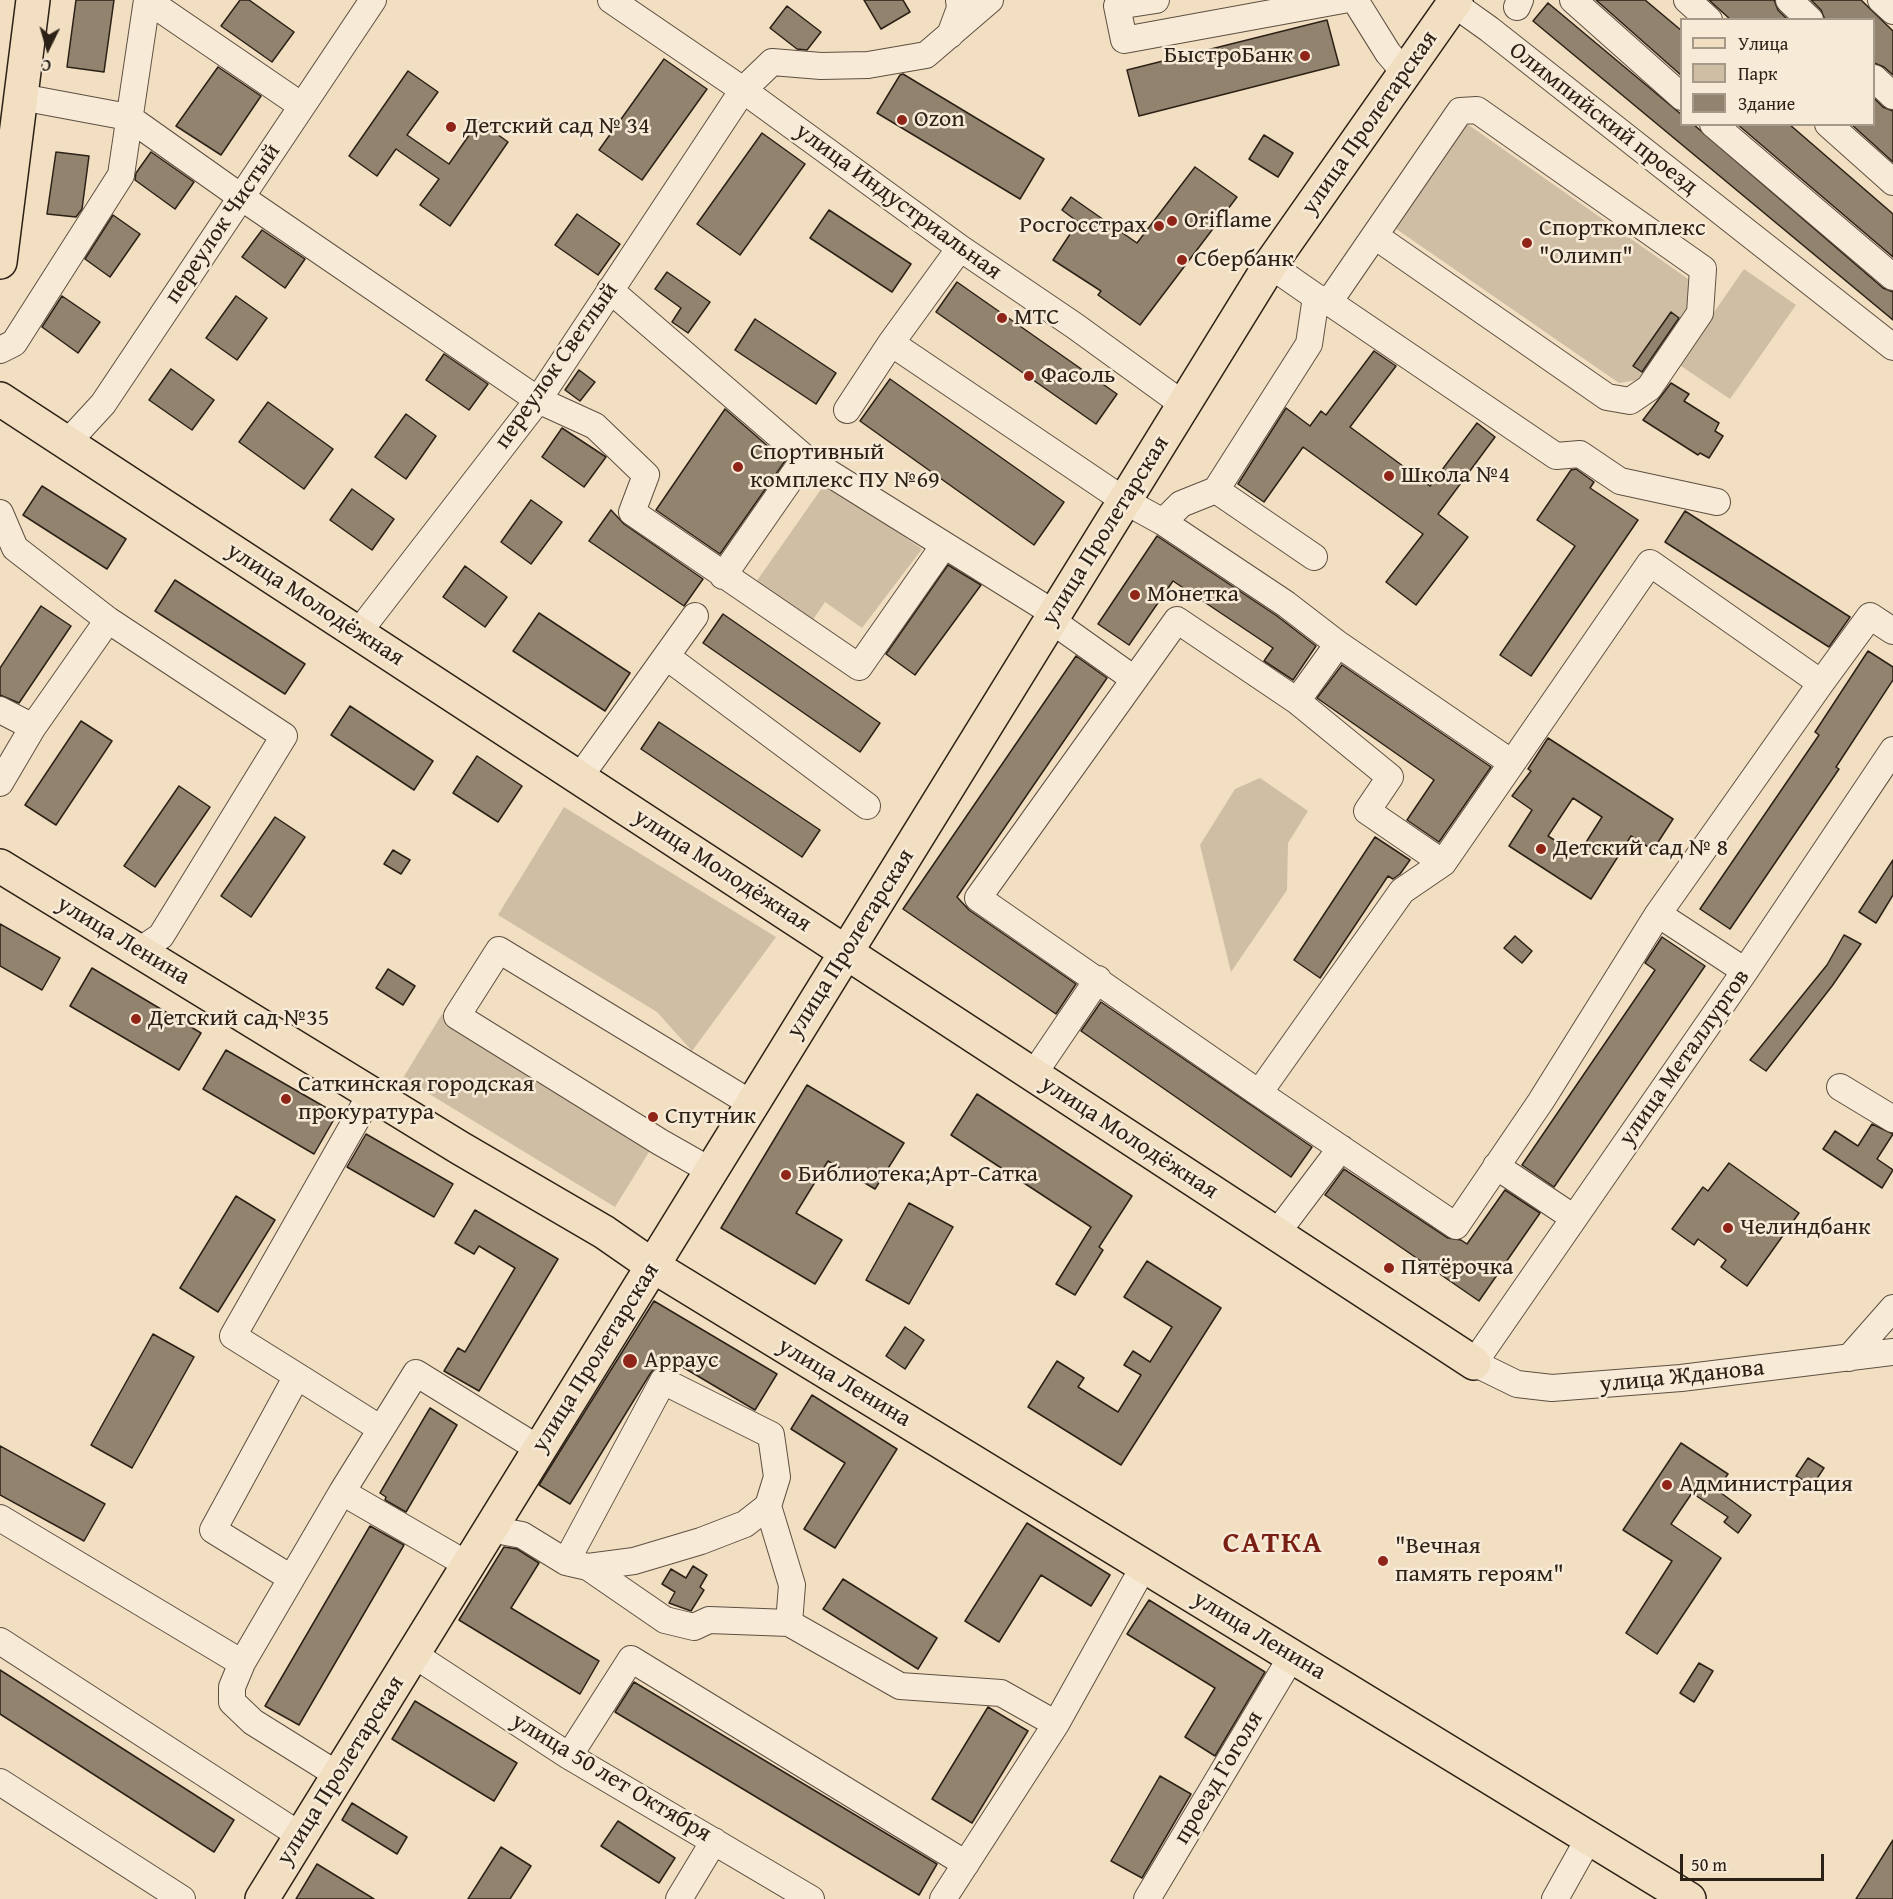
<!DOCTYPE html>
<html>
<head>
<meta charset="utf-8">
<style>
	body { margin:0 }
	#map { position:relative; width:1893px; height:1899px; overflow:hidden; background:#f2dec1; font-family:"Gentium Book Plus",serif }
	canvas { display:block }
	.legend { position:absolute; left:1680px; top:18px; width:195px; height:108px; box-sizing:border-box; background:#f7ead7; border:2px solid #a59a8a; margin:0; padding:8px 10px; list-style:none; font-size:18px; color:#2b2116 }
	.legend li { display:flex; align-items:center; gap:12px; height:30px }
	.legend b { width:30px; border:2px solid #a59a8a }
	.north { position:absolute; left:18px; top:18px; width:60px; height:60px; -webkit-text-stroke:4px #f7ead7; paint-order:stroke; rotate:185deg; font-size:16px; font-weight:700; line-height:24px; text-align:center; color:#2b2116 }
	.north::after { content:''; display:block; margin:auto; width:21px; height:27px; background:#2b2116; clip-path:polygon(50% 0,100% 100%,50% 72%,0 100%) }
	.scale { position:absolute; left:1680px; top:1854px; width:144px; height:27px; box-sizing:border-box; border:3px solid #2b2116; border-top:0; padding-left:8px; font-size:18px; line-height:21px; white-space:nowrap; color:#2b2116; -webkit-text-stroke:4px #f7ead7; paint-order:stroke }
</style>
</head>
<body>
<div id="map">
<canvas width="1893" height="1899"></canvas>
<ul class="legend">
<li><b style="height:8px;background:#f2dec1"></b>Улица</li>
<li><b style="height:16px;background:#d0bea4"></b>Парк</li>
<li><b style="height:16px;background:#92836f"></b>Здание</li>
</ul>
<div class="north">С</div>
<div class="scale">50 m</div>
</div>
<script>
const g = document.querySelector('canvas').getContext('2d');
g.lineJoin = 'round';
function fillPath(path, color) {
  g.fillStyle = color;
  g.fill(path, 'evenodd');
}
function shape(rows) {
  const path = new Path2D();
  for (const r of rows) {
    path.moveTo(r[0], r[1]);
    for (let i = 2; i < r.length; i += 2) path.lineTo(r[i], r[i + 1]);
  }
  return path;
}
function stroke(path, color, width, dash) {
  g.strokeStyle = color;
  g.lineWidth = width;
  g.lineCap = dash ? 'butt' : 'round';
  g.setLineDash(dash || []);
  g.stroke(path);
}
function drawText(font, color, halo, rows, align = 'center') {
  g.font = font + ' "Gentium Book Plus",serif';
  g.lineWidth = 5;
  g.setLineDash([]);
  g.textBaseline = 'middle';
  g.strokeStyle = halo;
  g.fillStyle = color;
  for (const [text, x, y, turn = 0] of rows) {
    g.save();
    g.translate(x, y);
    g.rotate((+turn || 0) * Math.PI / 180);
    g.textAlign = isNaN(turn) ? turn : align;
    if (halo) g.strokeText(text, 0, 0);
    g.fillText(text, 0, 0);
    g.restore();
  }
}
fillPath(shape([
	[1463,121,1691,281,1690,321,1650,378,1619,383,1392,226],
	[1744,269,1796,305,1730,399,1678,364],
	[831,475,881,521,922,549,862,628,825,602,812,621,756,582],
	[1260,778,1308,811,1288,843,1287,890,1231,972,1200,845,1235,789],
	[564,807,776,937,692,1051,657,1012,498,915],
	[442,1014,654,1144,615,1207,403,1078]
]), '#d0bea4');
const building = shape([
	[76,0,114,0,104,72,67,67,76,0],
	[240,0,249,0,294,32,272,62,221,26,240,0],
	[864,0,903,0,910,12,881,29,864,0],
	[1596,0,1645,0,1682,31,1682,76,1596,0],
	[1709,0,1774,0,1778,10,1788,20,1731,20,1709,0],
	[1811,0,1861,0,1893,31,1893,75,1884,67,1874,63,1874,20,1825,20,1821,10,1811,0],
	[1548,3,1682,115,1682,124,1693,124,1883,288,1893,292,1893,320,1533,21,1548,3],
	[787,6,821,32,807,50,797,49,770,28,787,6],
	[1327,20,1339,65,1139,116,1127,70,1327,20],
	[664,59,707,89,642,180,599,150,664,59],
	[218,67,261,96,221,155,176,126,218,67],
	[408,71,438,92,407,135,449,164,479,121,508,142,450,226,420,205,439,179,396,149,377,176,349,156,408,71],
	[903,74,1044,159,1020,199,877,113,900,75,903,74],
	[1874,98,1883,107,1893,111,1893,162,1851,124,1874,124,1874,98],
	[1737,124,1789,124,1893,214,1893,257,1737,124],
	[762,133,805,164,740,255,697,224,762,133],
	[1264,135,1293,153,1278,177,1249,159,1264,135],
	[56,152,89,156,82,209,76,217,47,214,56,152],
	[151,152,194,182,175,209,135,180,136,173,151,152],
	[1195,167,1237,197,1140,325,1098,295,1101,291,1053,260,1078,222,1062,210,1071,197,1137,243,1195,167],
	[829,210,911,264,892,292,810,238,829,210],
	[577,214,620,244,598,275,555,245,577,214],
	[113,215,140,234,110,277,85,259,113,215],
	[262,230,305,259,285,288,242,257,262,230],
	[667,272,710,302,688,333,672,322,681,308,655,289,667,272],
	[957,282,1117,394,1096,424,936,312,957,282],
	[62,296,100,322,78,353,42,327,62,296],
	[236,296,267,318,237,360,206,338,236,296],
	[1671,312,1679,318,1642,372,1633,366,1671,312],
	[755,319,836,373,816,404,735,350,755,319],
	[1374,351,1396,366,1350,427,1430,486,1477,423,1495,437,1438,514,1468,537,1416,605,1386,582,1423,534,1303,447,1264,502,1238,484,1286,408,1310,426,1321,411,1326,415,1374,351],
	[444,354,488,384,469,410,426,380,444,354],
	[171,369,214,400,192,430,149,400,171,369],
	[579,370,595,382,580,401,565,390,579,370],
	[890,379,1064,502,1034,545,860,421,890,379],
	[1671,383,1689,394,1684,401,1719,423,1715,431,1723,436,1709,458,1700,453,1698,455,1643,420,1671,383],
	[268,402,333,449,304,489,239,442,268,402],
	[725,409,785,461,720,554,656,510,725,409],
	[406,414,436,436,406,479,375,457,406,414],
	[562,428,606,457,584,487,542,457,562,428],
	[1576,469,1594,482,1590,488,1638,520,1531,676,1500,655,1575,546,1537,520,1571,470,1576,469],
	[42,486,126,539,107,569,23,515,42,486],
	[352,489,394,519,372,550,330,520,352,489],
	[531,500,562,522,531,564,501,542,531,500],
	[611,510,624,524,703,579,684,606,589,541,611,510],
	[1685,511,1850,617,1829,647,1665,542,1685,511],
	[1157,536,1277,616,1316,646,1293,680,1264,661,1273,648,1173,581,1129,645,1098,624,1157,536],
	[948,565,981,585,915,675,886,654,948,565],
	[465,566,507,597,485,627,443,597,465,566],
	[175,580,305,664,285,694,155,611,175,580],
	[41,606,71,626,19,703,0,695,0,668,41,606],
	[539,613,630,673,605,711,513,651,539,613],
	[723,614,880,723,860,752,703,643,723,614],
	[1868,651,1893,667,1893,680,1836,767,1839,769,1730,929,1700,909,1819,735,1815,732,1868,651],
	[1076,656,1107,678,957,897,969,910,1076,984,1056,1014,903,909,1076,656],
	[1342,665,1491,767,1439,842,1407,820,1434,780,1317,698,1342,665],
	[350,706,433,761,414,790,331,735,350,706],
	[81,721,112,741,56,825,25,805,81,721],
	[659,722,820,830,802,857,641,749,659,722],
	[1548,738,1673,819,1653,850,1631,836,1591,899,1509,846,1532,810,1512,796,1531,771,1528,769,1548,738],
	[1573,798,1602,817,1578,855,1548,836,1573,798],
	[477,756,522,786,498,822,453,793,477,756],
	[179,786,210,807,155,887,124,866,179,786],
	[275,817,305,837,251,917,221,896,275,817],
	[1375,837,1410,860,1400,874,1393,879,1388,876,1320,978,1294,960,1375,837],
	[393,850,410,860,401,874,384,864,393,850],
	[1893,860,1893,895,1876,923,1859,912,1893,860],
	[0,924,60,958,42,990,0,966,0,924],
	[1844,935,1861,944,1832,986,1766,1071,1750,1060,1827,965,1844,935],
	[1515,936,1532,951,1522,963,1504,948,1515,936],
	[1662,937,1705,966,1554,1187,1522,1165,1655,970,1645,963,1662,937],
	[92,968,201,1033,179,1070,70,1006,92,968],
	[388,969,415,986,403,1005,376,988,388,969],
	[1101,1002,1312,1147,1291,1177,1081,1031,1101,1002],
	[226,1050,337,1114,314,1154,203,1089,226,1050],
	[807,1085,904,1143,875,1189,828,1161,796,1213,842,1240,815,1284,721,1228,807,1085],
	[977,1094,1132,1196,1099,1247,1103,1250,1075,1295,1056,1284,1091,1227,951,1135,977,1094],
	[1872,1124,1893,1134,1877,1159,1893,1170,1882,1188,1823,1149,1835,1131,1858,1146,1872,1124],
	[366,1134,453,1184,434,1217,347,1167,366,1134],
	[1729,1163,1799,1213,1747,1286,1721,1267,1726,1260,1698,1239,1694,1245,1672,1229,1703,1187,1708,1191,1729,1163],
	[1344,1169,1448,1238,1461,1240,1467,1244,1505,1190,1540,1213,1479,1301,1325,1195,1344,1169],
	[236,1196,275,1220,218,1312,180,1288,236,1196],
	[909,1203,953,1227,909,1304,866,1280,909,1203],
	[475,1210,558,1259,479,1391,444,1371,458,1348,465,1352,515,1268,479,1246,474,1254,455,1243,475,1210],
	[1147,1261,1221,1308,1121,1465,1028,1407,1057,1361,1084,1378,1078,1387,1118,1412,1141,1375,1124,1365,1133,1351,1150,1362,1172,1327,1124,1297,1147,1261],
	[654,1301,777,1374,755,1410,664,1356,650,1374,570,1504,539,1485,654,1301],
	[905,1327,924,1340,905,1369,886,1356,905,1327],
	[153,1334,194,1357,132,1468,91,1445,153,1334],
	[812,1395,897,1449,835,1548,804,1529,845,1463,791,1429,812,1395],
	[430,1408,457,1425,406,1512,385,1500,386,1497,380,1493,430,1408],
	[1681,1443,1728,1474,1717,1490,1751,1515,1738,1533,1724,1522,1728,1517,1692,1493,1671,1524,1721,1558,1657,1654,1626,1633,1672,1561,1623,1530,1681,1443],
	[0,1446,105,1504,84,1541,0,1495,0,1446],
	[1808,1458,1824,1468,1812,1486,1796,1476,1808,1458],
	[1027,1523,1110,1575,1091,1606,1041,1575,999,1642,965,1621,1027,1523],
	[370,1526,404,1545,299,1725,265,1706,370,1526],
	[504,1547,517,1549,539,1563,511,1608,599,1661,580,1694,459,1620,504,1547],
	[693,1566,707,1575,700,1587,704,1590,691,1611,669,1603,675,1592,662,1584,671,1569,686,1578,693,1566],
	[843,1579,937,1638,918,1669,823,1609,843,1579],
	[1149,1600,1265,1672,1215,1756,1185,1737,1215,1688,1127,1634,1149,1600],
	[1699,1663,1713,1671,1694,1702,1680,1693,1699,1663],
	[0,1670,234,1820,214,1852,0,1714,0,1670],
	[634,1682,937,1864,919,1895,615,1712,634,1682],
	[415,1701,517,1763,494,1801,392,1739,415,1701],
	[988,1707,1028,1731,972,1823,932,1799,988,1707],
	[1160,1776,1191,1794,1142,1878,1111,1861,1160,1776],
	[352,1803,407,1837,397,1854,342,1820,352,1803],
	[618,1821,675,1858,659,1883,601,1846,618,1821],
	[1893,1840,1893,1899,1856,1899,1893,1840],
	[501,1847,531,1866,510,1899,468,1899,501,1847],
	[317,1864,374,1899,296,1899,317,1864]
]);
fillPath(building, '#92836f');
stroke(building, '#2b2116', 1.5);
const minor = shape([
	[147,0,302,106],
	[611,0,743,90,960,248,1075,326,1184,405],
	[1156,0,1117,6,1124,40,1343,0],
	[1355,0,1388,53,1406,74],
	[1573,0,1682,97],
	[1687,0,1709,20],
	[1789,0,1810,20],
	[1881,0,1893,11],
	[1454,4,1489,29,1893,347],
	[1517,7,1520,0],
	[950,35,960,8,959,0],
	[1874,78,1893,96],
	[21,97,128,117,241,197,538,400,595,426,646,475,632,512,859,667,938,554],
	[1713,124,1893,277],
	[1828,124,1893,182],
	[960,248,891,343,1125,501,1163,522,1286,604,1338,644,1297,701,1390,777,1367,811,1443,863,1402,891,1259,1093,1456,1226,1541,1101,1658,914,1821,683,1870,616,1893,631],
	[610,290,805,458,1055,614],
	[1316,297,1329,302,1556,456,1580,454,1620,481,1717,502],
	[1329,302,1460,111,1477,110,1703,269,1700,313,1649,388,1630,401,1607,397,1375,236],
	[0,350,14,343,121,175,147,0],
	[847,410,891,343],
	[67,443,103,404,373,0],
	[1216,490,1309,344,1316,297,1270,265],
	[0,513,15,548,108,620],
	[1163,522,1181,504,1216,490,1314,557],
	[723,576,805,458],
	[1051,620,1134,679],
	[358,633,538,400,743,90,772,62,821,66,868,65,926,55,990,0],
	[1338,644,1512,763,1443,863],
	[667,657,867,806],
	[0,710,33,727],
	[1893,750,1745,971,1474,1363,1517,1384,1552,1388,1681,1378,1893,1352],
	[1512,763,1650,563,1821,683],
	[579,778,695,616],
	[0,783,33,727,108,620,284,736,161,936,139,951],
	[1658,914,1745,971],
	[1033,1075,1098,979],
	[1840,1087,1893,1119],
	[1259,1093,978,898,1177,620,1297,701],
	[1496,1166,1574,1218],
	[711,1171,660,1142,457,1016,499,950,752,1104],
	[1276,1234,1341,1148],
	[1849,1358,1893,1308],
	[297,1376,381,1429],
	[342,1492,416,1373,539,1449],
	[768,1506,792,1585,789,1623,900,1686,1001,1693,1056,1724],
	[0,1518,242,1663,232,1687,232,1702,253,1722,338,1775],
	[490,1529,522,1535,566,1562,588,1567,634,1561,701,1541,745,1524,768,1506,777,1477,771,1435,663,1381,566,1562],
	[588,1567,665,1620,694,1627,709,1620,789,1623],
	[291,1578,213,1530,297,1376,233,1336,372,1092],
	[0,1641,301,1836],
	[413,1654,569,1756,811,1899],
	[242,1663,342,1492,468,1565],
	[569,1756,631,1659,966,1864],
	[0,1782,182,1899],
	[679,1899,714,1841],
	[943,1899,1056,1724,1144,1566],
	[1147,1899,1292,1656],
	[1555,1899,1589,1838]
]);
const major = shape([
	[0,262,33,0],
	[0,399,1474,1363],
	[0,866,460,1148,604,1232,653,1266,1689,1899],
	[262,1899,1270,265,1456,0]
]);
stroke(minor, '#5d5041', 28);
stroke(major, '#2b2116', 36);
stroke(minor, '#f7ead7', 26);
stroke(major, '#f2dec1', 33);
for (const [x, y, r, color] of [
	[1305,56,6,"#8f2418"],
	[902,120,6,"#8f2418"],
	[451,127,6,"#8f2418"],
	[1172,221,6,"#8f2418"],
	[1159,226,6,"#8f2418"],
	[1527,243,6,"#8f2418"],
	[1182,260,6,"#8f2418"],
	[1002,318,6,"#8f2418"],
	[1029,376,6,"#8f2418"],
	[738,467,6,"#8f2418"],
	[1389,476,6,"#8f2418"],
	[1135,595,6,"#8f2418"],
	[1541,849,6,"#8f2418"],
	[136,1019,6,"#8f2418"],
	[286,1099,6,"#8f2418"],
	[653,1117,6,"#8f2418"],
	[786,1175,6,"#8f2418"],
	[1728,1228,6,"#8f2418"],
	[1389,1268,6,"#8f2418"],
	[630,1361,8,"#8f2418"],
	[1667,1485,6,"#8f2418"],
	[1383,1561,6,"#8f2418"]
]) {
  const dot = new Path2D();
  dot.arc(x, y, r, 0, 2 * Math.PI);
  g.fillStyle = color;
  g.fill(dot);
  stroke(dot, '#f7ead7', 2);
}
drawText('24px', '#2b2116', '#f7ead7', [
	["БыстроБанк",1293,56,"right"],
	["Ozon",914,120],
	["Детский сад № 34",463,127],
	["Oriflame",1184,221],
	["Росгосстрах",1147,226,"right"],
	["Спорткомплекс",1539,229],
	["\"Олимп\"",1539,257],
	["Сбербанк",1194,260],
	["МТС",1014,318],
	["Фасоль",1041,376],
	["Спортивный",750,453],
	["комплекс ПУ №69",750,481],
	["Школа №4",1401,476],
	["Монетка",1147,595],
	["Детский сад № 8",1553,849],
	["Детский сад №35",148,1019],
	["Саткинская городская",298,1085],
	["прокуратура",298,1113],
	["Спутник",665,1117],
	["Библиотека;Арт-Сатка",798,1175],
	["Челиндбанк",1740,1228],
	["Пятёрочка",1401,1268],
	["Арраус",644,1361],
	["Администрация",1679,1485],
	["\"Вечная",1395,1547],
	["память героям\"",1395,1575]
], 'left');
drawText('24px', '#2b2116', '#f7ead7', [
	["Олимпийский проезд",1603,119,38],
	["улица Пролетарская",1370,123,-55],
	["улица Индустриальная",898,202,36],
	["переулок Чистый",223,224,-56],
	["переулок Светлый",557,366,-55],
	["улица Пролетарская",1106,531,-58],
	["улица Молодёжная",315,605,33],
	["улица Молодёжная",722,871,33],
	["улица Ленина",123,941,31],
	["улица Пролетарская",851,944,-58],
	["улица Металлургов",1685,1058,-55],
	["улица Молодёжная",1129,1138,33],
	["улица Пролетарская",596,1358,-58],
	["улица Жданова",1682,1377,-6],
	["улица Ленина",844,1383,31],
	["улица Ленина",1259,1636,31],
	["улица Пролетарская",341,1771,-58],
	["улица 50 лет Октября",611,1778,31],
	["проезд Гоголя",1219,1778,-59]
]);
g.letterSpacing = '1.5px';
drawText('bold 30px', '#7a1f14', '#f7ead7', [
	["САТКА",1273,1544]
]);
g.letterSpacing = '0px';
</script>
</body>
</html>
